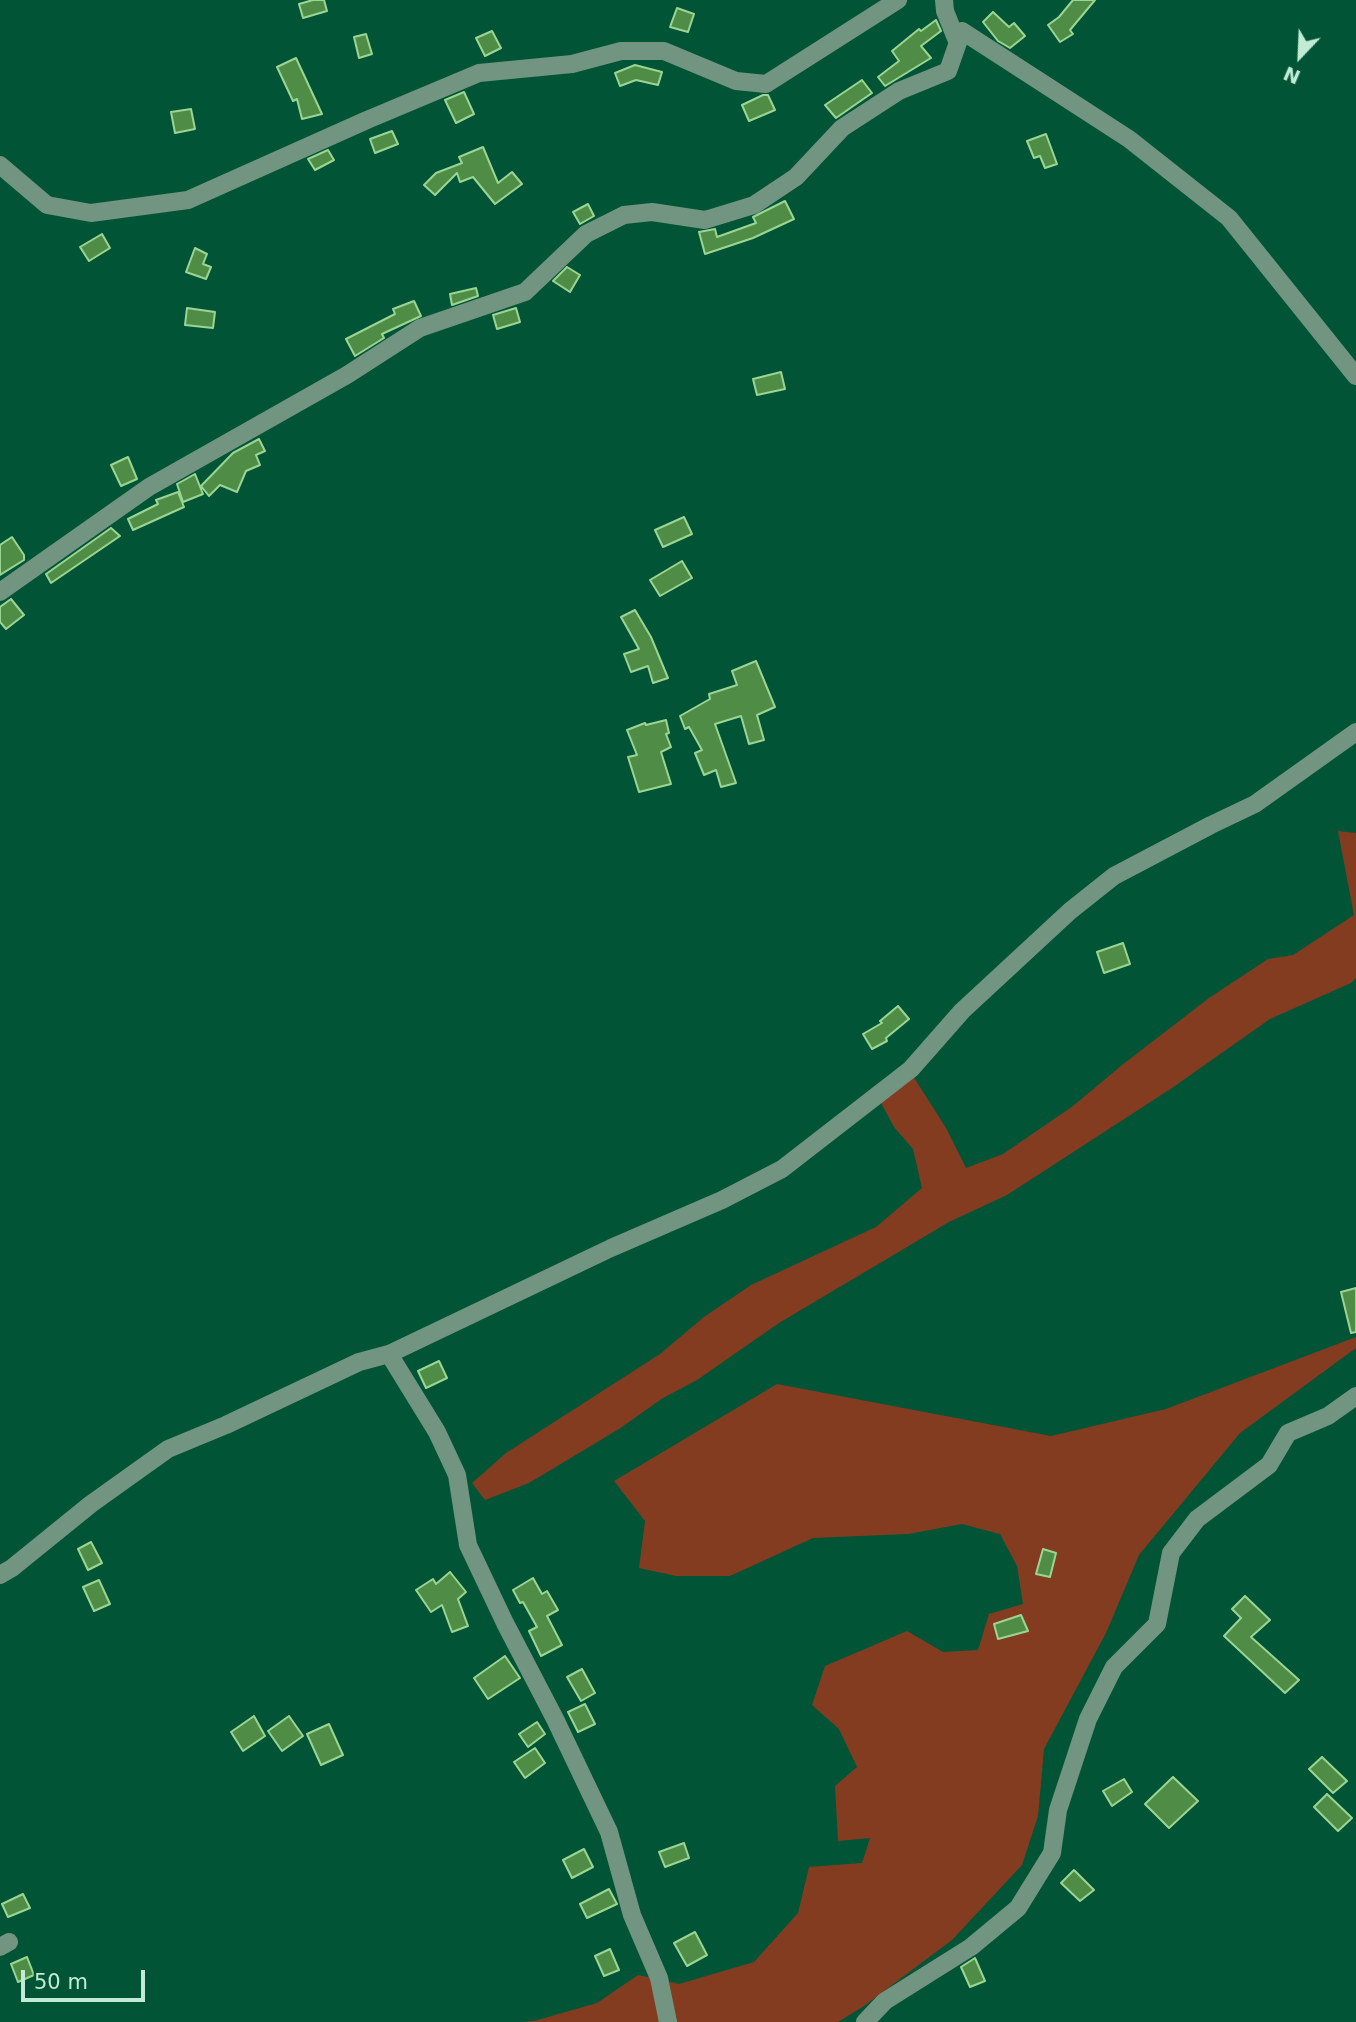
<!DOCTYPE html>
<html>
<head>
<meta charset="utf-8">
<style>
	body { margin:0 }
	#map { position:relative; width:1356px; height:2022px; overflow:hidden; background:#025437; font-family:"DejaVu Sans",sans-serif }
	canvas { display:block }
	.north { position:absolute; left:1265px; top:21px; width:70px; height:70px; -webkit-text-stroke:5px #025437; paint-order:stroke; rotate:203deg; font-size:19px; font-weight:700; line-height:28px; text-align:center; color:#c1ebd4 }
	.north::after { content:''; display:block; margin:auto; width:24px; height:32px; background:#c1ebd4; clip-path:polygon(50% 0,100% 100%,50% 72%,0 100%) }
	.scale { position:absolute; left:21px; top:1970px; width:124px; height:32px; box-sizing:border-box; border:4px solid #c1ebd4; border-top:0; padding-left:9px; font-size:21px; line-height:24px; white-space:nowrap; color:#c1ebd4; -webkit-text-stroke:5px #025437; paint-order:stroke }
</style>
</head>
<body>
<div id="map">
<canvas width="1356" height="2022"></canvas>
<div class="north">N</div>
<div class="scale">50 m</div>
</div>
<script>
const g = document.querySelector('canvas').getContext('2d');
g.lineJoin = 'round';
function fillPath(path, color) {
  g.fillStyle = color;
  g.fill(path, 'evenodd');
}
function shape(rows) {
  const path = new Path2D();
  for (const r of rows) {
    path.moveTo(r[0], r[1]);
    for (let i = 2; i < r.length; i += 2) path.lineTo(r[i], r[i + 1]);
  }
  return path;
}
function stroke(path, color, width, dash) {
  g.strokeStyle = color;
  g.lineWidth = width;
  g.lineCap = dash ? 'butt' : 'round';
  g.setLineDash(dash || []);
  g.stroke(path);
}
fillPath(shape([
	[1338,831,1356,833,1356,978,1351,983,1270,1019,1172,1088,1007,1195,949,1222,779,1323,697,1380,663,1398,619,1429,529,1483,485,1500,472,1483,506,1453,660,1354,704,1317,751,1285,876,1227,922,1188,913,1149,894,1127,879,1099,913,1076,946,1128,966,1168,1003,1154,1073,1106,1122,1065,1209,998,1268,959,1293,955,1354,915],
	[1356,1337,1356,1348,1240,1433,1139,1555,1106,1633,1044,1749,1038,1816,1022,1865,952,1940,864,2006,838,2022,520,2022,534,2021,597,2003,638,1975,679,1984,754,1962,798,1913,809,1867,862,1863,870,1838,838,1841,835,1786,857,1767,839,1729,812,1705,825,1666,907,1631,943,1652,978,1650,989,1614,1023,1604,1017,1566,1000,1534,962,1524,908,1534,813,1538,730,1576,676,1576,639,1568,645,1521,614,1481,777,1384,1051,1436,1166,1409]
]), '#833c20');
const building = shape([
	[313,0,324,0,327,11,303,18,299,4,313,0],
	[1073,0,1095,0,1070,30,1073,34,1060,42,1048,25,1059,17,1073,0],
	[677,8,694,14,688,32,670,27,677,8],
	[993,12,1009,27,1014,23,1025,36,1010,48,998,41,983,22,993,12],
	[936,20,941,31,921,46,931,58,885,86,878,77,899,61,892,51,919,29,921,31,936,20],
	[492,31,501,48,485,56,476,38,492,31],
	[366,34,372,54,359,58,354,37,366,34],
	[296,58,322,114,302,119,297,99,293,101,277,67,296,58],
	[635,65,662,72,658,85,636,80,620,86,615,73,635,65],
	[862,80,872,93,836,118,825,105,862,80],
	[464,92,474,114,456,123,445,100,464,92],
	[763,95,768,95,775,110,749,121,742,105,763,95],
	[191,109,195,129,175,133,171,112,191,109],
	[392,131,398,144,375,153,370,139,392,131],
	[1046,134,1057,164,1045,168,1040,156,1034,158,1027,141,1046,134],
	[483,147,498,183,512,172,522,184,495,204,473,177,460,182,457,173,435,195,424,185,436,173,462,163,459,157,483,147],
	[328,150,334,160,315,170,308,159,328,150],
	[785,201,794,219,753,238,705,254,699,232,715,229,717,237,756,223,753,217,785,201],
	[588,204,594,216,580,224,573,212,588,204],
	[102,234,110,248,89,261,80,247,102,234],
	[195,248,207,254,203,264,211,267,206,279,186,272,195,248],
	[567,267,580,275,570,292,553,281,567,267],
	[476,288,478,296,452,305,450,294,476,288],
	[414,301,421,316,382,334,384,338,355,356,346,339,395,314,393,309,414,301],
	[187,308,215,312,213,328,185,325,187,308],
	[516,308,520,322,497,329,493,315,516,308],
	[781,372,785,389,757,395,753,379,781,372],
	[259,439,265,451,256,455,260,465,246,471,237,492,220,485,209,496,201,486,233,453,259,439],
	[128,457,137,479,121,486,111,465,128,457],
	[195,474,203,494,183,502,177,484,195,474],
	[178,492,184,507,133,530,128,519,158,504,156,500,178,492],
	[684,517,692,534,663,547,655,530,684,517],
	[111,528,120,536,51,583,46,574,111,528],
	[12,537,24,555,24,560,0,575,0,545,12,537],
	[682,561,692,578,660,596,650,580,682,561],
	[11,599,24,615,6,629,0,622,0,607,11,599],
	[635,610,651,637,668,678,653,683,648,666,631,672,624,654,639,649,621,617,635,610],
	[756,661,775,707,757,715,764,740,749,744,741,716,715,724,736,783,721,787,716,770,704,775,695,753,702,750,689,727,685,729,680,716,710,699,709,694,737,685,732,671,756,661],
	[666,720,669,733,666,734,671,747,661,752,671,784,639,792,628,757,637,755,627,730,645,723,646,725,666,720],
	[1123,943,1130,964,1104,973,1097,952,1123,943],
	[898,1006,909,1019,886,1038,887,1041,872,1049,863,1034,882,1023,880,1021,898,1006],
	[1356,1288,1356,1332,1351,1333,1341,1292,1356,1288],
	[439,1361,447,1378,426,1388,418,1371,439,1361],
	[91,1542,102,1563,88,1570,78,1549,91,1542],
	[1043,1549,1056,1553,1050,1577,1036,1574,1043,1549],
	[450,1572,466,1592,458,1599,468,1626,452,1632,442,1605,431,1612,416,1590,433,1579,436,1584,450,1572],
	[533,1578,542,1594,547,1591,558,1610,547,1616,562,1645,541,1656,529,1631,537,1627,523,1602,520,1603,513,1590,533,1578],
	[99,1580,110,1604,94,1611,83,1587,99,1580],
	[1245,1596,1270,1620,1251,1637,1299,1680,1285,1693,1224,1636,1241,1618,1232,1609,1245,1596],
	[1021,1615,1028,1631,998,1639,994,1624,1021,1615],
	[505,1656,520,1678,488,1699,474,1678,505,1656],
	[582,1669,595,1693,581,1701,567,1677,582,1669],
	[585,1704,595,1724,578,1732,568,1712,585,1704],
	[254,1716,265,1736,243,1751,231,1732,254,1716],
	[289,1716,303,1736,282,1751,268,1731,289,1716],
	[537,1722,545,1734,528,1747,519,1734,537,1722],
	[329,1724,343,1755,321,1765,307,1734,329,1724],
	[535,1748,545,1763,525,1778,514,1762,535,1748],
	[1322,1757,1347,1781,1333,1793,1309,1769,1322,1757],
	[1173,1777,1198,1801,1169,1828,1145,1804,1173,1777],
	[1124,1779,1132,1792,1112,1806,1103,1791,1124,1779],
	[1327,1794,1352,1818,1338,1831,1314,1807,1327,1794],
	[684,1843,689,1858,665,1867,659,1852,684,1843],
	[584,1849,593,1867,572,1878,563,1860,584,1849],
	[1074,1870,1094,1890,1080,1901,1061,1883,1074,1870],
	[609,1889,617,1904,587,1918,580,1904,609,1889],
	[23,1894,30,1908,8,1917,2,1904,23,1894],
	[695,1932,707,1955,687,1966,674,1943,695,1932],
	[610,1949,619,1970,604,1976,595,1956,610,1949],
	[27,1957,34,1975,18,1982,11,1964,27,1957],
	[975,1958,985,1981,970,1987,961,1967,975,1958]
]);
fillPath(building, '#4f8d47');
stroke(building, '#9bd593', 2);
stroke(shape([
	[944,0,945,11,957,41,962,31,1129,139,1229,218,1356,376],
	[0,165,47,205,91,213,188,200,367,120,479,73,572,64,621,51,664,51,736,81,766,84,898,0],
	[0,592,149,487,347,375,420,328,525,292,586,234,624,215,652,212,705,220,754,205,796,177,842,128,899,91,948,71,962,31],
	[389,1354,437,1432,457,1475,468,1545,505,1623,555,1719,609,1832,632,1915,659,1978,668,2022],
	[0,1575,12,1568,91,1504,168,1449,226,1425,359,1362,389,1354,611,1248,722,1200,782,1169,911,1069,962,1011,1070,911,1114,876,1211,825,1255,804,1356,732],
	[0,1947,9,1942],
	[865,2022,885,2001,971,1947,1018,1908,1052,1853,1058,1810,1088,1719,1114,1667,1157,1624,1171,1553,1197,1519,1269,1465,1288,1433,1328,1416,1356,1396]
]), '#729582', 18);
</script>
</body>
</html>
